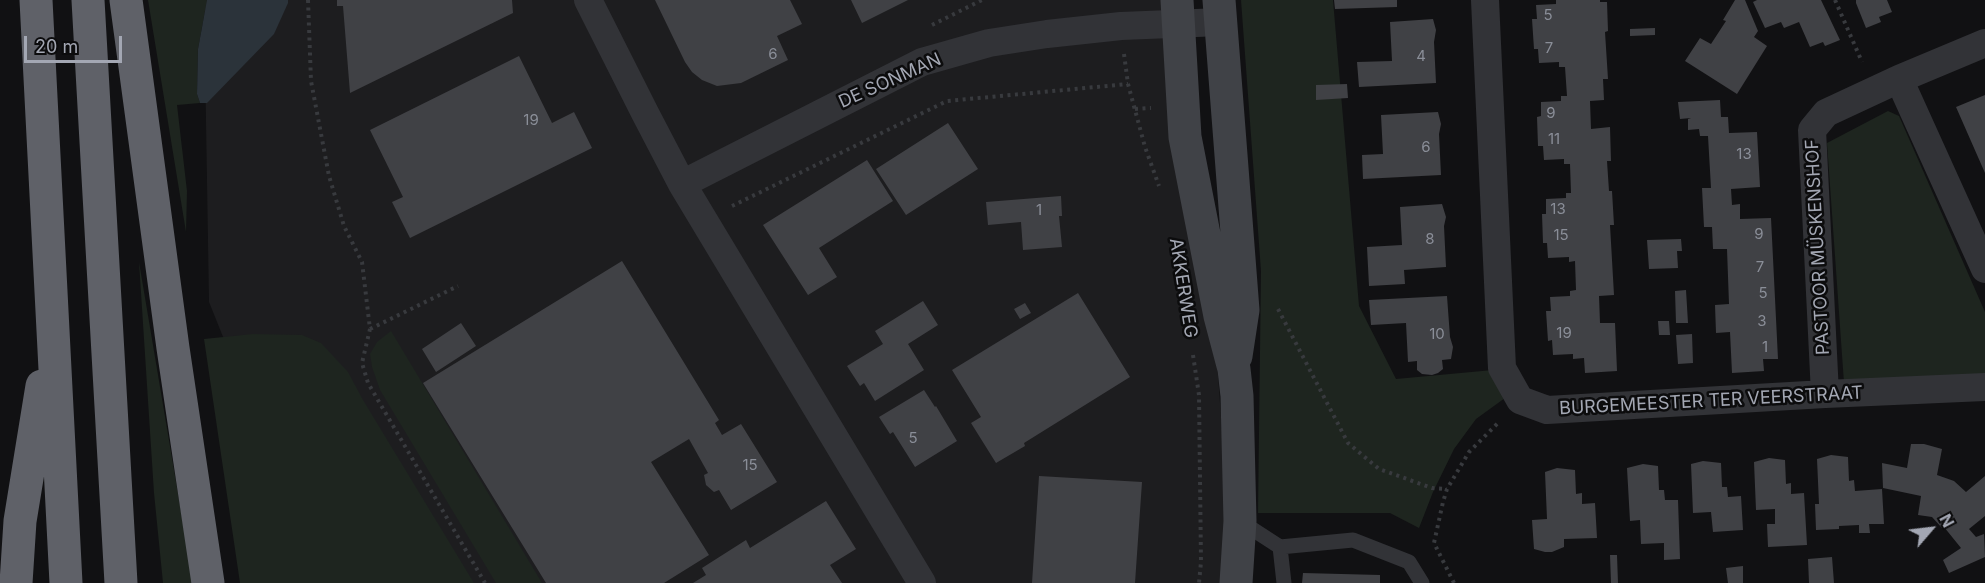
<!DOCTYPE html>
<html>
<head>
<meta charset="utf-8">
<style>
	body { margin:0 }
	#map { position:relative; width:1985px; height:583px; overflow:hidden; background:#111113; font-family:Inter,sans-serif }
	canvas { display:block }
	.north { position:absolute; left:1901px; top:499px; width:60px; height:60px; -webkit-text-stroke:4px #0c0c0d; paint-order:stroke; rotate:62deg; font-size:16px; font-weight:700; line-height:24px; text-align:center; color:#a3a7b3 }
	.north::after { content:''; display:block; margin:auto; width:21px; height:27px; background:#a3a7b3; clip-path:polygon(50% 0,100% 100%,50% 72%,0 100%) }
	.scale { position:absolute; left:24px; top:36px; width:98px; height:27px; box-sizing:border-box; border:3px solid #a3a7b3; border-top:0; padding-left:8px; font-size:18px; line-height:21px; white-space:nowrap; color:#a3a7b3; -webkit-text-stroke:4px #0c0c0d; paint-order:stroke }
</style>
</head>
<body>
<div id="map">
<canvas width="1985" height="583"></canvas>
<div class="north">N</div>
<div class="scale">20 m</div>
</div>
<script>
const g = document.querySelector('canvas').getContext('2d');
g.lineJoin = 'round';
function fillPath(path, color) {
  g.fillStyle = color;
  g.fill(path, 'evenodd');
}
function shape(rows) {
  const path = new Path2D();
  for (const r of rows) {
    path.moveTo(r[0], r[1]);
    for (let i = 2; i < r.length; i += 2) path.lineTo(r[i], r[i + 1]);
  }
  return path;
}
function stroke(path, color, width, dash) {
  g.strokeStyle = color;
  g.lineWidth = width;
  g.lineCap = dash ? 'butt' : 'round';
  g.setLineDash(dash || []);
  g.stroke(path);
}
function drawText(font, color, halo, rows, align = 'center') {
  g.font = font + ' Inter,sans-serif';
  g.lineWidth = 5;
  g.setLineDash([]);
  g.textBaseline = 'middle';
  g.strokeStyle = halo;
  g.fillStyle = color;
  for (const [text, x, y, turn = 0] of rows) {
    g.save();
    g.translate(x, y);
    g.rotate((+turn || 0) * Math.PI / 180);
    g.textAlign = isNaN(turn) ? turn : align;
    if (halo) g.strokeText(text, 0, 0);
    g.fillText(text, 0, 0);
    g.restore();
  }
}
fillPath(shape([
	[204,0,1191,0,1233,583,322,583,209,302]
]), '#1d1d1f');
fillPath(shape([
	[148,0,207,0,198,49,197,94,200,103,177,105,187,191,186,232],
	[1241,0,1333,0,1359,306,1396,379,1493,370,1505,398,1476,419,1454,449,1433,492,1419,528,1390,513,1258,513,1261,271],
	[1888,111,1899,116,1985,312,1985,377,1844,383,1827,143],
	[139,262,193,583,163,583,154,493],
	[391,331,418,376,542,583,496,583,380,390,372,367,370,354,377,342],
	[253,334,302,335,321,343,348,372,363,400,474,583,240,583,204,339]
]), '#1e251f');
fillPath(shape([
	[207,0,288,0,288,3,274,34,207,103,200,103,197,94,198,49]
]), '#2b333a');
fillPath(shape([
	[337,0,512,0,513,13,350,93,343,6,337,6],
	[655,0,790,0,802,24,777,36,788,60,741,83,717,86,702,80,692,72,685,62],
	[851,0,908,0,862,23],
	[1334,0,1397,0,1397,7,1335,9],
	[1556,0,1600,0,1600,2,1607,2,1608,31,1605,32,1608,79,1603,79,1604,100,1590,101,1591,129,1610,127,1611,161,1607,161,1609,191,1612,191,1614,225,1610,225,1614,295,1599,296,1600,323,1615,323,1617,371,1585,373,1584,358,1573,359,1573,354,1553,355,1552,340,1548,341,1546,311,1551,311,1550,297,1570,296,1570,291,1576,290,1575,261,1569,262,1569,257,1548,258,1547,243,1543,243,1542,214,1546,214,1546,199,1566,198,1566,193,1571,193,1570,164,1564,164,1564,159,1544,160,1543,146,1538,146,1537,117,1541,116,1541,102,1561,101,1561,96,1567,96,1565,67,1559,67,1559,62,1539,63,1538,49,1534,49,1532,19,1537,19,1536,5,1556,4],
	[1735,0,1745,0,1758,31,1754,37,1767,46,1737,94,1685,61,1700,38,1711,44,1726,21,1723,20],
	[1757,0,1821,0,1840,40,1825,46,1823,42,1810,47,1799,22,1784,28,1781,22,1765,28,1753,2],
	[1856,0,1887,0,1892,12,1879,17,1881,22,1866,28,1856,3],
	[1433,19,1436,30,1434,42,1436,83,1359,87,1357,62,1392,61,1390,22],
	[1655,28,1655,35,1630,36,1630,29],
	[519,56,552,123,574,112,592,148,410,238,392,202,403,197,370,130],
	[1347,84,1348,98,1316,100,1316,85],
	[1985,95,1985,173,1956,107],
	[1720,100,1721,117,1728,117,1729,133,1757,132,1760,187,1731,189,1732,205,1740,204,1740,219,1771,218,1778,359,1763,359,1764,371,1732,373,1730,332,1716,333,1715,305,1729,304,1727,249,1713,249,1712,227,1704,227,1702,188,1711,188,1708,136,1700,136,1699,129,1688,130,1688,119,1691,118,1680,119,1678,102],
	[1438,112,1441,124,1439,134,1441,175,1363,179,1362,155,1383,154,1381,115],
	[948,123,978,169,906,215,876,169],
	[867,160,893,201,819,248,837,277,808,295,763,225],
	[1061,196,1062,216,1059,216,1062,247,1023,250,1021,222,988,225,986,202],
	[1442,204,1446,217,1444,226,1446,267,1404,270,1405,284,1369,286,1367,247,1402,245,1400,207],
	[1681,239,1682,251,1677,251,1678,268,1649,269,1647,240],
	[622,261,719,420,715,423,722,435,741,424,777,482,731,510,719,490,714,492,706,485,704,475,708,473,689,439,651,462,709,555,664,583,546,583,423,383],
	[1686,290,1688,323,1676,323,1675,291],
	[1078,293,1130,377,1024,443,1025,446,996,463,971,423,981,417,952,370],
	[1447,296,1450,337,1453,347,1451,359,1442,360,1443,369,1438,373,1432,375,1422,374,1417,370,1417,361,1408,362,1406,323,1371,325,1369,300],
	[923,301,938,325,908,344,924,370,875,401,864,383,860,386,847,366,883,344,875,331],
	[1025,303,1031,313,1020,319,1014,309],
	[1658,321,1669,321,1670,335,1659,335],
	[461,323,476,346,436,372,422,349],
	[1692,334,1693,363,1678,364,1676,335],
	[924,390,935,407,936,406,957,441,915,467,893,432,890,434,879,417],
	[1911,444,1924,444,1942,449,1937,475,1954,481,1966,492,1985,476,1985,516,1969,529,1976,537,1984,534,1985,557,1949,573,1943,560,1961,548,1944,527,1942,528,1932,517,1918,515,1921,496,1883,488,1882,463,1907,468],
	[1831,455,1848,457,1849,481,1854,480,1855,491,1882,489,1884,524,1869,524,1870,533,1859,533,1859,525,1839,526,1839,529,1816,530,1815,504,1819,504,1817,459],
	[1769,458,1785,460,1786,484,1791,483,1791,494,1804,493,1807,545,1768,547,1767,524,1775,524,1775,509,1756,510,1754,462],
	[1703,461,1721,463,1722,487,1727,487,1728,497,1741,496,1743,530,1713,532,1711,512,1693,513,1691,464],
	[1643,464,1658,466,1659,490,1664,490,1665,500,1678,500,1680,559,1664,560,1664,543,1641,544,1640,520,1630,521,1627,468],
	[1557,468,1575,470,1576,494,1582,493,1582,504,1595,503,1597,538,1564,539,1564,547,1552,552,1545,552,1534,549,1532,520,1547,519,1545,472],
	[1039,476,1142,482,1135,583,1032,583],
	[826,501,856,549,830,565,842,583,693,583,706,575,702,568,746,540,750,548],
	[1610,555,1617,555,1618,583,1611,583],
	[1832,557,1834,583,1809,583,1808,559],
	[1743,566,1743,583,1728,583,1726,568],
	[1303,573,1380,575,1380,583,1302,583]
]), '#404145');
stroke(shape([
	[308,0,311,81,329,176,344,226,362,262,370,329,362,363,368,383,485,583],
	[1835,0,1862,62],
	[932,25,982,0],
	[1124,54,1128,84,1145,147,1159,186],
	[1135,109,1151,108],
	[732,206,947,101,1128,84],
	[1278,309,1348,443,1379,469,1432,488,1447,489],
	[370,329,458,286],
	[1193,355,1199,395,1201,562,1199,583],
	[1454,583,1434,543,1443,502,1447,489,1469,452,1499,422]
]), '#383a3e', 4, [3, 4.5]);
stroke(shape([
	[1240,521,1280,547,1353,540,1409,562,1422,583],
	[1280,547,1284,583]
]), '#323337', 15);
stroke(shape([
	[588,0,645,113,682,184,922,583],
	[1485,0,1502,368,1520,400,1547,410,1825,394,1985,387],
	[1899,79,1985,269],
	[682,184,922,62,989,43,1047,34,1121,26,1221,22],
	[1825,394,1812,130,1826,113,1899,79,1985,43]
]), '#323337', 28);
stroke(shape([
	[1177,0,1185,137,1220,316,1234,369,1237,396,1240,521,1236,583],
	[1219,0,1243,310,1236,356]
]), '#404247', 33);
stroke(shape([
	[36,0,66,583],
	[88,0,121,583],
	[126,0,173,348,208,583],
	[16,583,20,521,42,386]
]), '#5f6168', 33);
drawText('15px', '#8a8e98', null, [
	["5",1548,15],
	["7",1549,48],
	["6",773,54],
	["4",1421,56],
	["9",1551,113],
	["19",531,120],
	["11",1554,139],
	["6",1426,147],
	["13",1744,154],
	["13",1558,209],
	["1",1039,210],
	["9",1759,234],
	["15",1561,235],
	["8",1430,239],
	["7",1760,267],
	["5",1763,293],
	["3",1762,321],
	["19",1564,333],
	["10",1437,334],
	["1",1765,347],
	["5",913,438],
	["15",750,465]
]);
drawText('18px', '#a3a7b3', '#0c0c0d', [
	["DE SONMAN",890,81,-24],
	["PASTOOR MÜSKENSHOF",1818,247,-93],
	["AKKERWEG",1183,288,81],
	["BURGEMEESTER TER VEERSTRAAT",1711,401,-3]
]);
</script>
</body>
</html>
